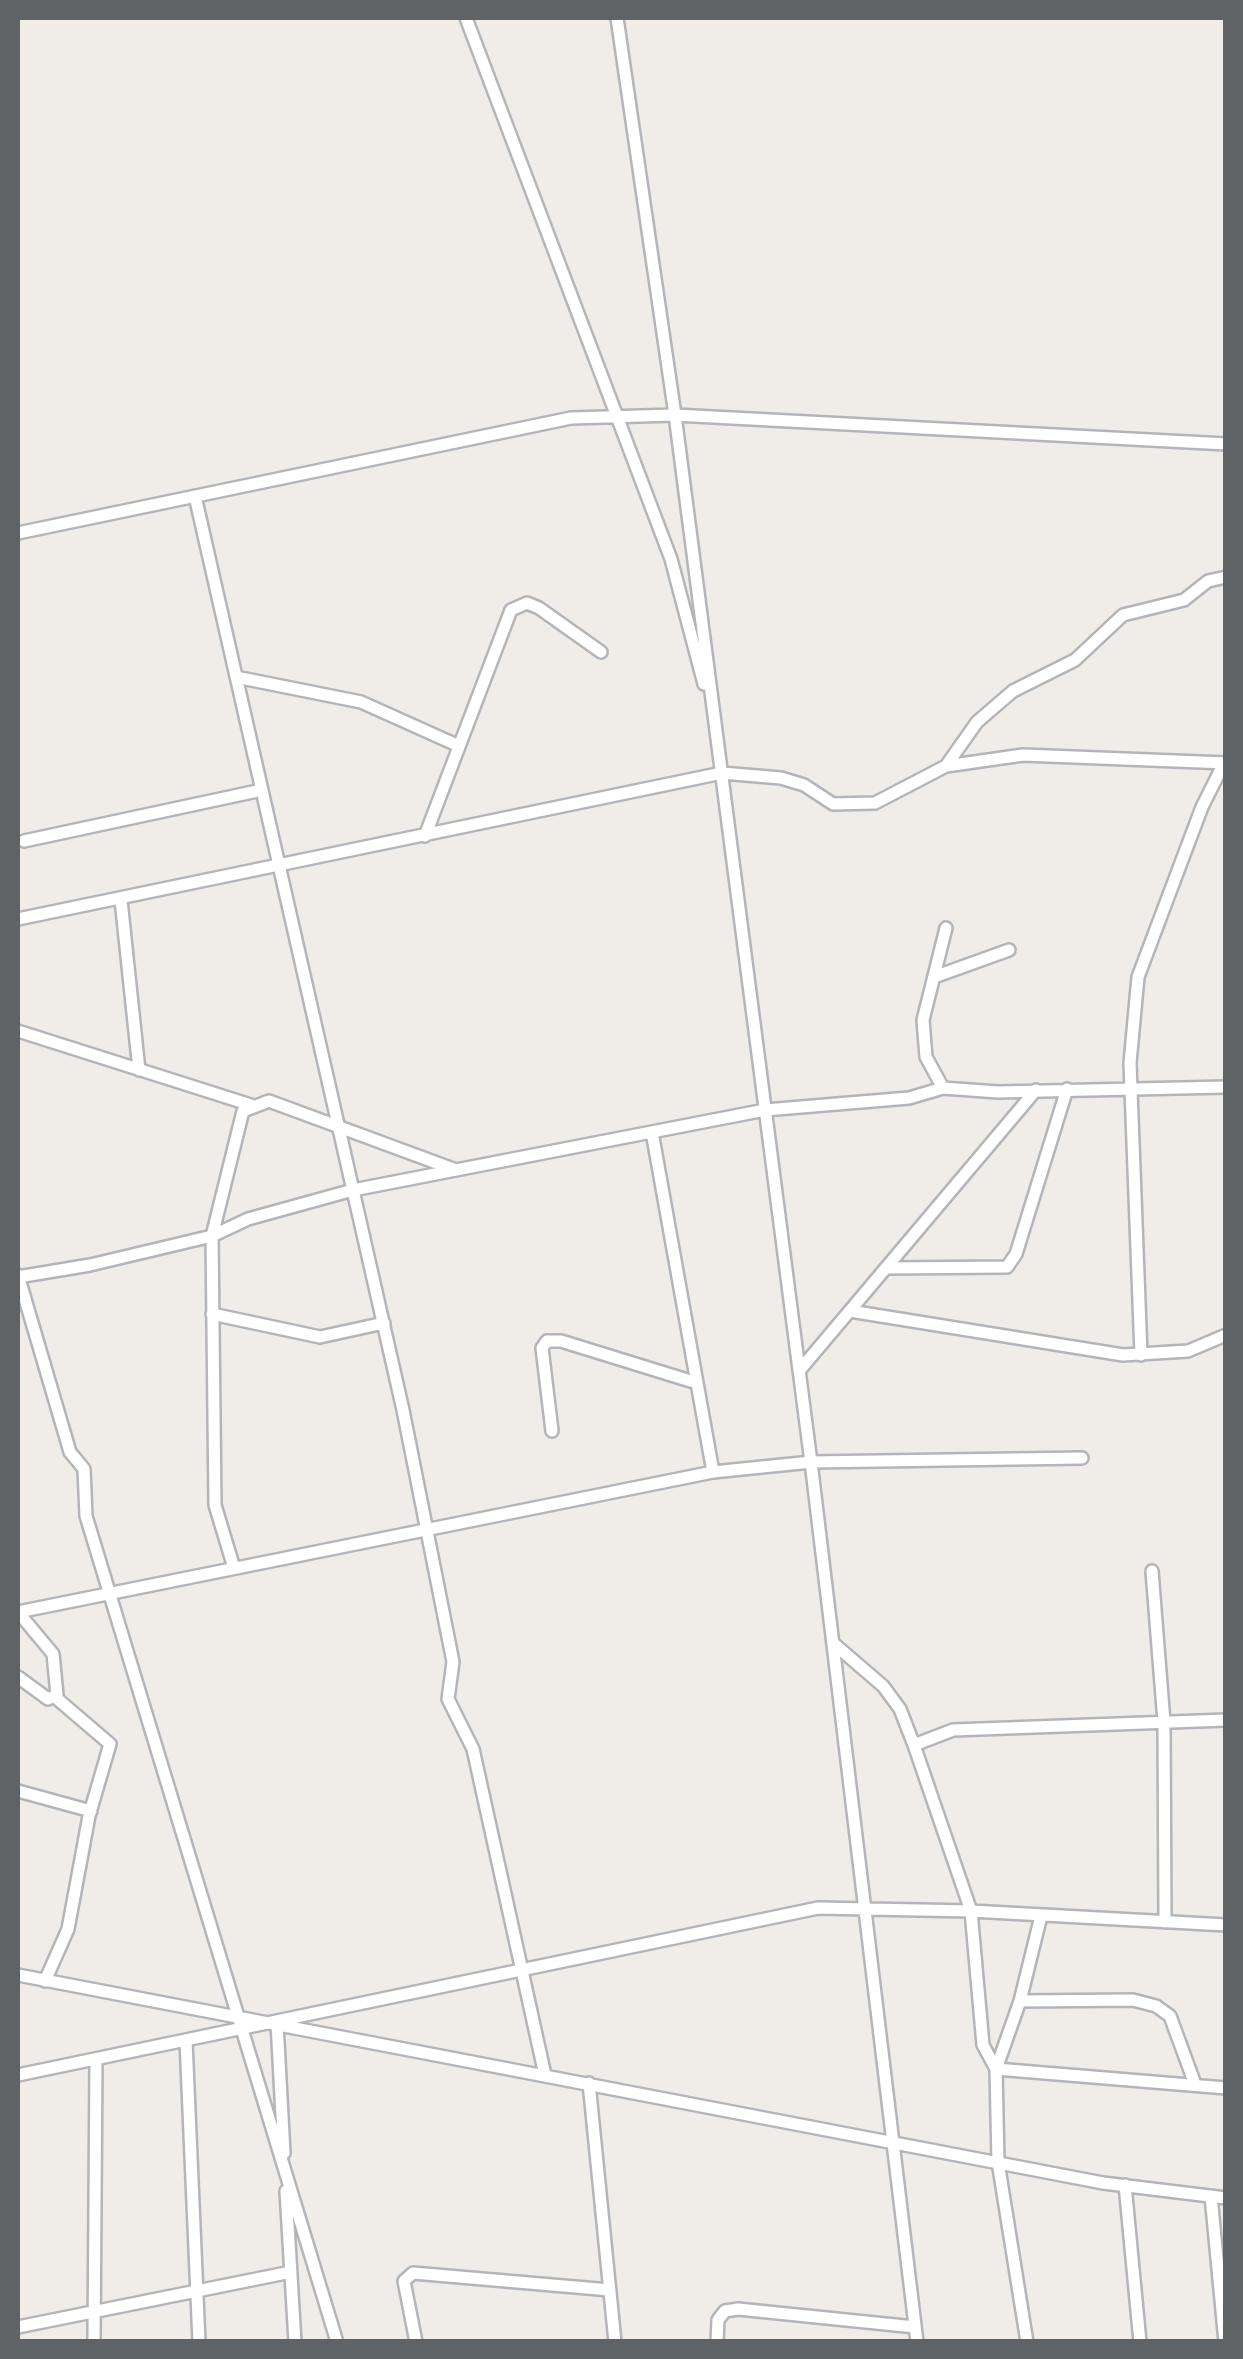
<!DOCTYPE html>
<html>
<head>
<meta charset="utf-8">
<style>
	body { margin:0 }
	#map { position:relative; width:1243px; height:2359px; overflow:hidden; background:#f0ede8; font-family:Inter,sans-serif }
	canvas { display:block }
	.frame { position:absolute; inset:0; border:20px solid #5f6366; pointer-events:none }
</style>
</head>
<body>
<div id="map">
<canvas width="1243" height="2359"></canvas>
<div class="frame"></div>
</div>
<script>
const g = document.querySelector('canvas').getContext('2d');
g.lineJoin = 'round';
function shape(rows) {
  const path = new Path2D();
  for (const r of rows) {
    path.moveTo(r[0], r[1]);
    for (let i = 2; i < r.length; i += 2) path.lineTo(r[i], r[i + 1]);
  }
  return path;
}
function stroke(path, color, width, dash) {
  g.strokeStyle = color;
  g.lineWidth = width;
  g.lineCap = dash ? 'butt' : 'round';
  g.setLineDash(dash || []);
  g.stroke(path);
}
const minor = shape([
	[466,18,671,559,704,684],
	[617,18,675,415,811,1462,917,2342],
	[195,496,403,1410,453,1662,448,1699,473,1749,545,2075],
	[18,533,571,418,675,415,1226,444],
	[236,677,361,702,459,746],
	[946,766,977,722,1013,691,1075,660,1123,615,1184,600,1208,581,1226,577],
	[425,836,511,610,527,603,539,608,601,652],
	[24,841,262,790],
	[121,900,139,1070],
	[18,919,722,773,781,778,804,785,833,804,875,803,946,766,1023,755,1226,763],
	[934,977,1009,950],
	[18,1031,251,1105],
	[943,1088,926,1057,923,1020,946,928],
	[652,1132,713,1472],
	[887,1268,1007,1267,1016,1254,1067,1089],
	[18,1275,70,1452,84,1469,86,1516,337,2342],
	[18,1277,90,1265,212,1236,248,1219,353,1190,765,1110,909,1098,943,1088,998,1092,1226,1087],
	[850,1311,1123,1355,1188,1351,1226,1335],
	[212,1314,320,1337,384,1323],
	[1141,1355,1130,1063,1138,977,1202,807,1224,763],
	[799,1371,1036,1090],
	[552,1431,542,1348,547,1341,561,1341,697,1383],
	[234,1568,215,1505,212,1236,243,1111,269,1101,456,1170],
	[1152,1571,1164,1722,1165,1922],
	[18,1612,713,1472,811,1462,1082,1458],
	[18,1612,53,1654,57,1695,48,1699,18,1677],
	[833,1643,883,1686,900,1709,914,1745,971,1911,983,2045,996,2069,1226,2088],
	[914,1745,953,1730,1226,1720],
	[18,1791,91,1811],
	[18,1975,1103,2183,1226,2198],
	[45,1981,68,1929,89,1816,110,1744,55,1697],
	[1020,2001,1133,2000,1156,2006,1170,2016,1195,2084],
	[277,2023,284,2153],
	[186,2041,199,2342],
	[18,2075,818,1908,971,1911,1226,1925],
	[589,2083,615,2342],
	[1125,2185,1140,2342],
	[286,2191,295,2342],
	[1211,2196,1225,2342],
	[18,2327,291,2272],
	[94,2342,96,2059],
	[416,2342,404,2281,413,2273,610,2290],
	[717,2342,718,2320,725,2311,738,2309,915,2327],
	[1027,2342,998,2162,996,2069,1020,2001,1041,1916]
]);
stroke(minor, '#b3b5b8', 16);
stroke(minor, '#fff', 11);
</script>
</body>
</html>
